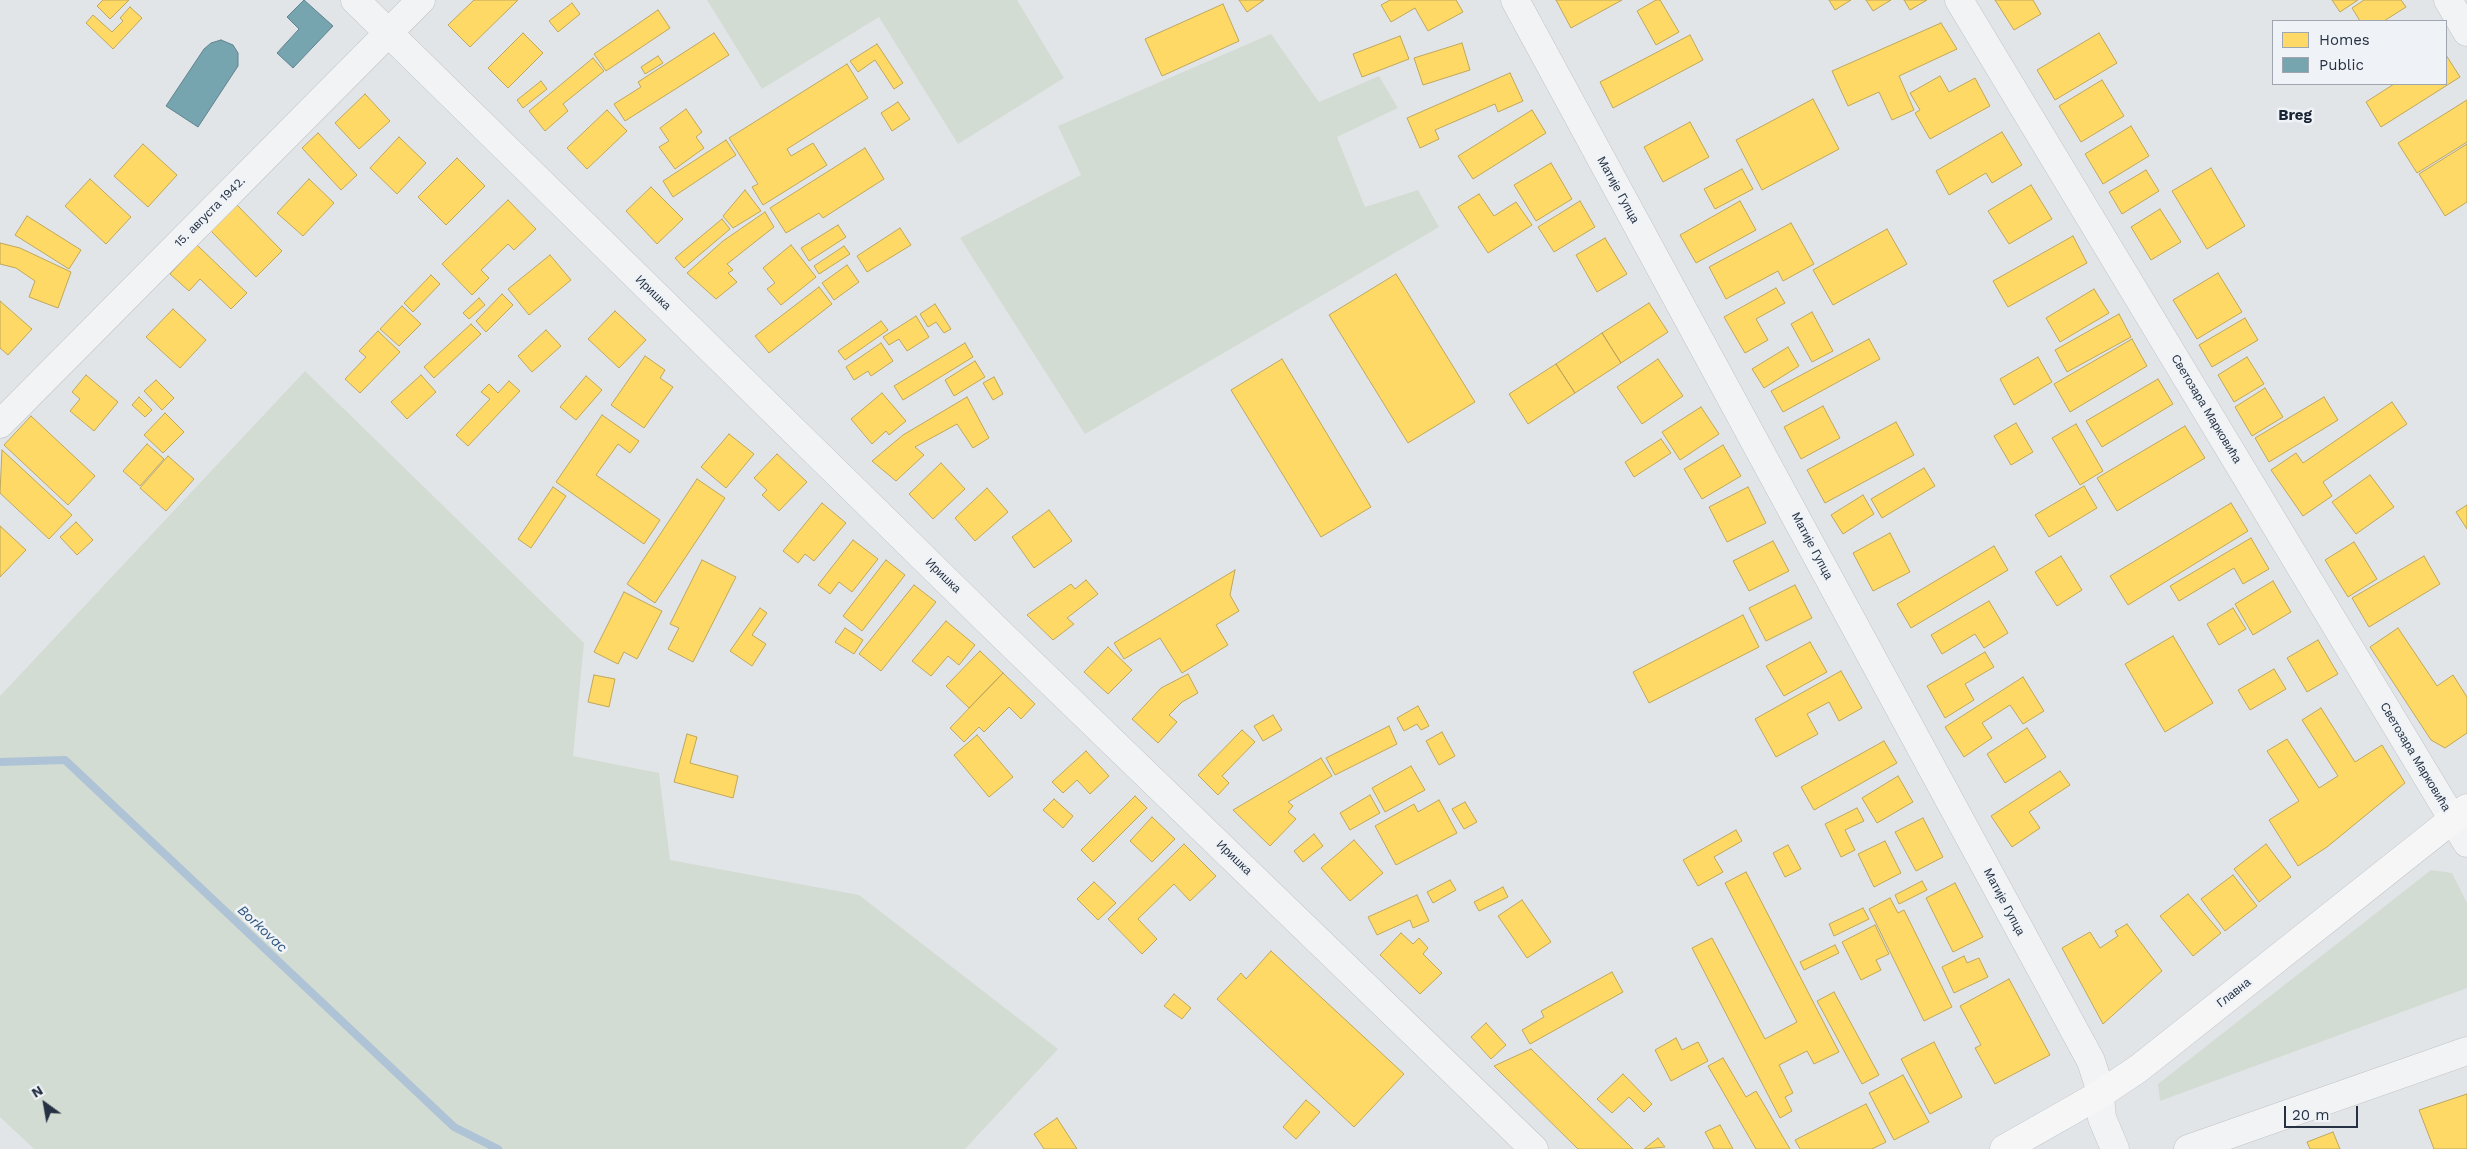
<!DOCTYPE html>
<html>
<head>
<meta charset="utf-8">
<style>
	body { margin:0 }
	#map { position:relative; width:2467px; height:1149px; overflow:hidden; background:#e2e5e8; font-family:"Work Sans",sans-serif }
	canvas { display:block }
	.legend { position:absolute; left:2272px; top:20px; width:175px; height:65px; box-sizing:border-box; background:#eff3f7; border:1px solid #9fa6af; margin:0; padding:6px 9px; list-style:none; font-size:15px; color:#263243 }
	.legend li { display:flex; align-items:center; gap:10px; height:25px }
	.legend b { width:25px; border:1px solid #9fa6af }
	.north { position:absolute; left:20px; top:1079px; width:50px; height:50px; -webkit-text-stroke:4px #eff3f7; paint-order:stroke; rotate:328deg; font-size:14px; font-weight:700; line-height:20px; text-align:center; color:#263243 }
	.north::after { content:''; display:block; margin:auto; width:18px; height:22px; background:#263243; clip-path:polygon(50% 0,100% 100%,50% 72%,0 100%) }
	.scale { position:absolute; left:2284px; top:1106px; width:74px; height:22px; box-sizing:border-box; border:2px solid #263243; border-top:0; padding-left:6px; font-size:15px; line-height:18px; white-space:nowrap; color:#263243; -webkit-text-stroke:4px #eff3f7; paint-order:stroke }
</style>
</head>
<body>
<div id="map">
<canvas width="2467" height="1149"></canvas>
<ul class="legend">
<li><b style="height:14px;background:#ffd966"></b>Homes</li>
<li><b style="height:14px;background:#76a5af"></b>Public</li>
</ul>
<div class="north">N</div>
<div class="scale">20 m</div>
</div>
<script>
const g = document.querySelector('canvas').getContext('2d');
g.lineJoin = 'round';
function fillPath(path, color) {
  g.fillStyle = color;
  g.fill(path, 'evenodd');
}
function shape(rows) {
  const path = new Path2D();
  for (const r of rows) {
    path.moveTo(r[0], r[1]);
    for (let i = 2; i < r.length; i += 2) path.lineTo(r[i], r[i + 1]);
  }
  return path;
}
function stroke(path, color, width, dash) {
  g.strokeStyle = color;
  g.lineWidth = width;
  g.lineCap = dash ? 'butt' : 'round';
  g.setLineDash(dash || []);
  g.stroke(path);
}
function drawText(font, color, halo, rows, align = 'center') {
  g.font = font + ' "Work Sans",sans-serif';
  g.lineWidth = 5;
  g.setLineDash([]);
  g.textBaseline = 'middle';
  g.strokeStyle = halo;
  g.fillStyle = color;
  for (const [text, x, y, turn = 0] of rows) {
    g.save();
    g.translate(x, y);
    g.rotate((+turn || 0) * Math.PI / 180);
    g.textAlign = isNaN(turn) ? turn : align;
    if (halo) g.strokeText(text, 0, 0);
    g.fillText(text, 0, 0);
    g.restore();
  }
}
fillPath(shape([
	[707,0,1017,0,1064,78,958,144,879,17,762,89],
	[1271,34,1319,102,1379,76,1398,108,1337,137,1365,207,1418,190,1439,227,1085,434,960,238,1081,175,1058,126],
	[305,371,584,643,573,756,659,773,670,860,859,895,1058,1049,965,1149,34,1149,0,1117,0,696],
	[2431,870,2452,873,2467,903,2467,988,2160,1101,2158,1084]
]), '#d3dcd2');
const homes = shape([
	[103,0,129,0,110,19,97,6,103,0],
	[474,0,518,0,470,47,448,25,474,0],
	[1239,0,1264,0,1247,12,1239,0],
	[1390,0,1456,0,1463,12,1428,31,1415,8,1391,22,1381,5,1390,0],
	[1556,0,1622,0,1571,28,1556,0],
	[1656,0,1660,0,1679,32,1656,45,1637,11,1656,0],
	[1829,0,1851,0,1835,10,1829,0],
	[1866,0,1891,0,1873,11,1866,0],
	[1904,0,1927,0,1910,10,1904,0],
	[1995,0,2033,0,2041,14,2014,30,1995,0],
	[2332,0,2358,0,2340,12,2332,0],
	[2364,0,2401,0,2406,7,2384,21,2360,21,2352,8,2364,0],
	[572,3,580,14,558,32,549,21,572,3],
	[1223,4,1239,41,1162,76,1145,39,1223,4],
	[130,7,142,18,113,49,86,23,93,15,112,32,123,21,120,18,130,7],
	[658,10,670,28,606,71,594,54,658,10],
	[1941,23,1957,49,1899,76,1914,110,1892,120,1879,92,1848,106,1832,71,1941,23],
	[523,33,543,53,508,88,488,68,523,33],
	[714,33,729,55,625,121,614,104,641,87,638,82,714,33],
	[2099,33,2117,63,2055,100,2037,70,2099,33],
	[1690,35,1703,60,1613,108,1600,82,1690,35],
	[1400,36,1409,59,1362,77,1353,54,1400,36],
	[1462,43,1470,70,1423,85,1414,58,1462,43],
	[877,44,903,83,894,89,875,60,858,72,850,61,877,44],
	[2446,55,2460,77,2381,127,2366,102,2394,84,2446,84,2446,55],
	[658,56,663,63,645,74,641,67,658,56],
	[593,58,604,71,563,104,568,111,545,131,529,111,593,58],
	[847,64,868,98,787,149,791,156,813,143,827,165,763,205,752,187,758,184,729,138,847,64],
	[1510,73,1523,101,1498,112,1495,104,1435,130,1439,139,1420,148,1407,118,1510,73],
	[1940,76,1949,92,1975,78,1990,106,1930,139,1915,113,1920,110,1910,93,1940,76],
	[2102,80,2124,116,2081,142,2059,106,2102,80],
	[541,81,547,89,523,108,517,100,541,81],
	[365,94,390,121,359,149,335,123,365,94],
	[1813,99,1839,149,1762,190,1736,140,1813,99],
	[2467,100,2467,142,2417,173,2398,143,2467,100],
	[898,102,910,119,892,131,881,113,898,102],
	[686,109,702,132,696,137,704,148,675,169,659,147,669,141,660,128,686,109],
	[607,110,627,131,587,169,567,148,607,110],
	[1532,110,1546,133,1473,179,1458,156,1532,110],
	[1690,122,1709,157,1663,182,1644,147,1690,122],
	[2131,126,2149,156,2103,184,2085,154,2131,126],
	[2002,132,2022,165,1992,183,1986,173,1949,195,1936,171,2002,132],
	[318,133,357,175,341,190,302,148,318,133],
	[399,137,426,163,397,194,370,168,399,137],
	[726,140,736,155,673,197,663,181,726,140],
	[143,144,177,175,148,207,114,176,143,144],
	[2467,144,2467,202,2445,216,2419,174,2467,144],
	[865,148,884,179,823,218,819,213,786,233,770,208,865,148],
	[457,158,485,186,446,225,418,197,457,158],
	[1551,163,1572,199,1536,221,1514,185,1551,163],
	[2211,168,2245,226,2207,249,2172,191,2211,168],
	[1742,169,1753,189,1715,209,1704,189,1742,169],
	[2146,170,2159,191,2122,214,2109,192,2146,170],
	[90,179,131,217,106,244,65,206,90,179],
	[309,179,334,203,303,236,277,213,309,179],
	[2031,185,2052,219,2009,244,1988,211,2031,185],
	[651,187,683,219,657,244,626,211,651,187],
	[745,190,761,211,733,228,723,216,745,190],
	[1479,194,1494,216,1516,202,1532,225,1488,253,1458,207,1479,194],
	[508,200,536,229,514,250,508,244,481,270,489,278,472,295,442,264,508,200],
	[1580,201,1595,227,1554,252,1538,227,1580,201],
	[1740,201,1756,230,1696,263,1680,235,1740,201],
	[237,205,282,251,256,277,211,231,237,205],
	[2160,209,2181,242,2151,260,2131,227,2160,209],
	[765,212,774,227,727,264,733,270,728,273,737,282,716,299,687,273,723,241,765,212],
	[27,216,81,250,69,269,15,235,27,216],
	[722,219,730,229,684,268,675,258,722,219],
	[1791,223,1814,264,1783,281,1778,271,1726,299,1709,267,1791,223],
	[838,225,846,237,809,261,801,248,838,225],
	[900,228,911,245,867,272,857,256,900,228],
	[1887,229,1907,264,1833,305,1813,270,1887,229],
	[2073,236,2087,263,2008,307,1993,281,2073,236],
	[1605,238,1627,274,1597,292,1576,255,1605,238],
	[0,243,20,248,71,272,58,308,29,297,35,281,16,268,0,264,0,243],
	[197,245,247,293,231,309,200,279,189,291,170,274,197,245],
	[791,245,816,277,781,305,767,289,775,283,763,268,791,245],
	[844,246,850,254,819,274,814,266,844,246],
	[550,255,571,280,529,315,508,289,550,255],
	[847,265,859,282,834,300,822,283,847,265],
	[2218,273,2242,312,2197,339,2173,300,2218,273],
	[1396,274,1475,402,1408,443,1329,315,1396,274],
	[431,275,440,284,413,312,404,303,431,275],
	[819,287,832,304,769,353,755,336,819,287],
	[1776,288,1785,303,1756,319,1768,340,1745,353,1724,317,1776,288],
	[2094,289,2109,313,2060,342,2046,318,2094,289],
	[502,294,513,305,486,332,476,321,502,294],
	[479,298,485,305,469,319,463,313,479,298],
	[0,301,32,329,8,355,0,348,0,301],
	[1649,303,1668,332,1621,363,1602,333,1649,303],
	[935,304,951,329,944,333,936,322,928,327,920,314,935,304],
	[402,306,421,324,399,346,380,329,402,306],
	[173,309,206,340,180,368,146,337,173,309],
	[615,311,646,340,619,368,588,339,615,311],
	[1812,312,1833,351,1812,362,1791,324,1812,312],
	[2119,314,2131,337,2067,372,2055,350,2119,314],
	[916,316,929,337,907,351,899,339,889,345,883,337,916,316],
	[2245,318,2258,340,2212,367,2199,345,2245,318],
	[881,321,888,330,845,360,838,351,881,321],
	[471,324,481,334,434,378,424,367,471,324],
	[546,330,561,346,532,372,518,356,546,330],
	[378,331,400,352,360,393,345,379,366,357,359,351,378,331],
	[1602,333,1621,363,1575,393,1556,364,1602,333],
	[1869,339,1880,359,1783,412,1771,391,1869,339],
	[2132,339,2147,366,2070,412,2054,384,2132,339],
	[881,343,893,361,871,376,868,371,854,380,846,367,881,343],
	[965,343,973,357,903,400,894,386,965,343],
	[1788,347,1799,366,1764,388,1752,369,1788,347],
	[645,356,665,370,660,378,673,387,644,428,611,405,645,356],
	[2038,357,2052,382,2014,405,2000,379,2038,357],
	[2247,357,2264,384,2234,402,2218,375,2247,357],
	[1282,359,1371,507,1321,537,1231,390,1282,359],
	[1658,359,1683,396,1642,424,1617,387,1658,359],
	[975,361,985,377,954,396,945,380,975,361],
	[1556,364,1575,393,1528,424,1509,394,1556,364],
	[86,375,118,402,94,431,70,411,80,399,72,392,86,375],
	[421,375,436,392,407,419,391,402,421,375],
	[586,376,602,390,576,420,560,407,586,376],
	[994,377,1003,394,993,400,983,383,994,377],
	[2158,379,2173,404,2102,447,2086,421,2158,379],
	[156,380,174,398,162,410,144,391,156,380],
	[509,381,520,391,468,446,456,435,490,399,481,392,489,384,498,393,509,381],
	[2265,388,2283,417,2252,436,2235,407,2265,388],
	[882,393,906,421,889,435,886,431,872,444,851,419,882,393],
	[139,397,152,410,145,417,132,405,139,397],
	[967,397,989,438,973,448,957,424,915,447,924,455,896,481,872,461,903,435,967,397],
	[2324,397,2338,420,2269,462,2255,438,2324,397],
	[2392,402,2407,424,2323,482,2332,496,2303,516,2271,470,2296,453,2303,463,2392,402],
	[1823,406,1840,438,1801,459,1784,427,1823,406],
	[1701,407,1719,434,1680,460,1662,432,1701,407],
	[165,413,184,432,163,453,144,435,165,413],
	[602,415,639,441,630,453,618,444,596,475,660,520,644,544,556,482,602,415],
	[31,416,95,476,68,505,4,445,31,416],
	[1896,422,1914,455,1825,503,1807,470,1896,422],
	[2016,423,2033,452,2011,465,1994,436,2016,423],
	[2076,424,2103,471,2080,485,2052,438,2076,424],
	[2185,426,2205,458,2117,511,2097,478,2185,426],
	[729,434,754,454,726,488,701,467,729,434],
	[1661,439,1671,453,1634,477,1625,462,1661,439],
	[147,444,164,459,140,486,123,471,147,444],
	[1723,445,1741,476,1702,499,1684,469,1723,445],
	[2,450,72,515,49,539,0,493,2,450],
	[777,454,807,482,779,511,762,495,767,490,754,478,777,454],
	[168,456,194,479,166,511,140,488,168,456],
	[941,463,965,489,933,519,909,494,941,463],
	[1924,468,1935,486,1882,518,1871,499,1924,468],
	[2370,475,2394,507,2356,534,2332,502,2370,475],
	[697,479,725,498,655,603,627,584,697,479],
	[2084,486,2097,508,2049,537,2035,515,2084,486],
	[553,487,566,496,531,548,518,539,553,487],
	[1748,487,1766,523,1727,542,1709,507,1748,487],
	[987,488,1008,512,975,541,955,518,987,488],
	[1863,495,1874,514,1843,534,1831,515,1863,495],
	[822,503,846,523,814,561,805,554,798,563,783,551,822,503],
	[2231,503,2248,531,2128,605,2110,576,2231,503],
	[2467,505,2467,529,2456,512,2467,505],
	[1049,510,1072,541,1034,568,1012,537,1049,510],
	[76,522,93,540,77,555,60,537,76,522],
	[0,526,26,550,0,577,0,526],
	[1890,533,1910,572,1873,591,1853,553,1890,533],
	[2251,538,2269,569,2243,584,2234,568,2179,601,2170,586,2251,538],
	[853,540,878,559,852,592,839,582,830,594,818,585,853,540],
	[1773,541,1789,571,1749,591,1733,561,1773,541],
	[2354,542,2377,579,2348,597,2325,560,2354,542],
	[1994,546,2008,570,1911,628,1897,604,1994,546],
	[2061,556,2082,590,2057,606,2035,572,2061,556],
	[2424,556,2440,584,2369,627,2352,598,2424,556],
	[702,560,736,577,693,662,668,649,679,628,670,624,702,560],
	[886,560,905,575,862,631,843,616,886,560],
	[1235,570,1230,595,1239,611,1216,625,1228,645,1182,673,1160,638,1124,659,1114,643,1235,570],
	[1086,580,1098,594,1067,618,1074,624,1053,640,1027,615,1071,584,1075,589,1086,580],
	[2273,581,2291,612,2253,635,2235,604,2273,581],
	[914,585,936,602,881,671,859,654,914,585],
	[1795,585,1812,618,1766,641,1749,608,1795,585],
	[624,592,662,611,637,659,624,652,618,664,594,652,624,592],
	[1989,601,2008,633,1984,648,1975,634,1942,654,1931,635,1989,601],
	[760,608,767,613,752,635,766,644,752,666,730,651,760,608],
	[2233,608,2246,629,2219,645,2207,624,2233,608],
	[1743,615,1759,647,1649,703,1633,672,1743,615],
	[946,621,975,645,959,665,948,656,931,676,912,661,946,621],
	[845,628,863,640,854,654,835,642,845,628],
	[2398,628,2437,686,2453,675,2467,697,2467,733,2445,748,2431,740,2370,647,2398,628],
	[2173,636,2213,703,2165,732,2125,664,2173,636],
	[2318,640,2338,674,2307,692,2287,658,2318,640],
	[1810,642,1827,672,1784,696,1766,666,1810,642],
	[1108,647,1132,670,1108,694,1084,672,1108,647],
	[980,651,1003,673,969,708,946,686,980,651],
	[1985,652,1994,667,1965,684,1974,700,1945,718,1927,686,1985,652],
	[2274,669,2286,689,2250,710,2238,690,2274,669],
	[1841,671,1862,708,1839,721,1829,702,1807,714,1818,734,1776,757,1755,719,1841,671],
	[1003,673,1035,704,1021,719,1009,707,984,732,979,727,964,742,950,728,1003,673],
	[1188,674,1198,693,1182,702,1169,715,1177,722,1158,743,1132,719,1161,688,1188,674],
	[594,675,615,679,609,707,588,702,594,675],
	[2023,677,2044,711,2023,724,2010,705,1982,723,1992,738,1964,757,1945,727,2023,677],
	[1418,706,1429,726,1421,730,1417,724,1404,731,1397,718,1418,706],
	[2321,708,2355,762,2382,745,2405,783,2327,847,2298,866,2269,820,2299,801,2267,751,2287,739,2319,788,2338,776,2302,720,2321,708],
	[1273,715,1282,730,1263,741,1254,726,1273,715],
	[1389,726,1397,744,1335,775,1326,758,1389,726],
	[2027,728,2046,757,2005,783,1987,754,2027,728],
	[1242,730,1255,742,1222,776,1229,783,1218,795,1198,775,1242,730],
	[1442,732,1455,756,1439,765,1426,741,1442,732],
	[687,734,697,737,690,763,738,776,733,798,674,782,687,734],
	[977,735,1013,777,989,797,954,755,977,735],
	[1884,741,1897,763,1814,810,1801,787,1884,741],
	[1086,751,1109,776,1090,794,1077,780,1063,793,1052,782,1086,751],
	[1321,758,1332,776,1288,802,1293,806,1288,812,1296,819,1270,846,1233,810,1321,758],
	[1411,766,1425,790,1385,812,1372,788,1411,766],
	[2060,771,2070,785,2029,812,2040,828,2012,847,1991,816,2060,771],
	[1898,776,1913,802,1877,823,1862,798,1898,776],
	[1370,795,1380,813,1350,830,1340,813,1370,795],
	[1135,796,1147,808,1093,862,1081,850,1135,796],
	[1054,799,1073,816,1063,828,1043,810,1054,799],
	[1439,800,1457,833,1396,865,1375,826,1414,804,1418,812,1439,800],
	[1465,802,1477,822,1464,829,1452,809,1465,802],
	[1857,808,1864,821,1845,830,1855,850,1841,857,1825,824,1857,808],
	[1152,817,1175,839,1152,862,1130,841,1152,817],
	[1923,818,1943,857,1916,871,1895,832,1923,818],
	[1736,830,1742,841,1714,857,1723,872,1698,886,1683,860,1736,830],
	[1314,834,1323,846,1303,862,1294,851,1314,834],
	[1354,840,1383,873,1350,901,1321,868,1354,840],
	[1885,841,1901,873,1874,887,1858,854,1885,841],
	[1184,844,1216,876,1190,901,1174,884,1138,919,1157,939,1142,954,1108,919,1184,844],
	[2266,844,2291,877,2259,902,2234,869,2266,844],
	[1788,845,1801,869,1785,877,1773,853,1788,845],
	[1746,872,1839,1052,1814,1064,1807,1051,1779,1065,1793,1093,1785,1097,1792,1111,1780,1118,1692,948,1712,938,1765,1039,1797,1022,1725,883,1746,872],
	[2233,875,2257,906,2225,931,2201,899,2233,875],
	[1450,880,1456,890,1433,903,1427,892,1450,880],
	[1922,881,1927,890,1899,904,1895,895,1922,881],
	[1094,882,1116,903,1098,920,1077,899,1094,882],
	[1955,883,1983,937,1953,952,1926,898,1955,883],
	[1503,887,1508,897,1479,911,1474,902,1503,887],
	[2188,894,2221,933,2193,956,2160,916,2188,894],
	[1417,895,1429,921,1413,928,1410,920,1377,935,1368,917,1417,895],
	[1890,898,1898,913,1904,910,1952,1007,1924,1021,1869,909,1890,898],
	[1522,900,1551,942,1527,958,1498,916,1522,900],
	[1863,908,1869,919,1834,936,1829,924,1863,908],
	[2127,924,2162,971,2103,1024,2062,948,2090,932,2100,948,2118,936,2115,931,2127,924],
	[1875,925,1889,954,1876,960,1881,970,1861,980,1842,942,1875,925],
	[1401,933,1413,944,1419,938,1428,948,1423,954,1442,973,1420,994,1380,955,1401,933],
	[1835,945,1839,953,1804,970,1800,962,1835,945],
	[1271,951,1404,1074,1354,1127,1217,999,1241,973,1246,979,1271,951],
	[1964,956,1967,963,1979,958,1988,977,1954,993,1942,967,1964,956],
	[1612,972,1623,992,1530,1044,1522,1030,1544,1017,1541,1011,1612,972],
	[2009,979,2050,1055,1995,1084,1975,1048,1981,1045,1960,1006,2009,979],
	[1834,992,1879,1075,1862,1084,1817,1001,1834,992],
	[1174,994,1191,1008,1182,1019,1164,1006,1174,994],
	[1486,1023,1506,1045,1491,1059,1471,1037,1486,1023],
	[1676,1038,1682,1050,1698,1042,1708,1061,1671,1081,1655,1050,1676,1038],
	[1934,1042,1962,1097,1930,1114,1901,1059,1934,1042],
	[1531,1049,1633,1149,1578,1149,1494,1066,1531,1049],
	[1723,1058,1746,1097,1756,1091,1790,1149,1756,1149,1708,1066,1723,1058],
	[1623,1074,1652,1104,1644,1112,1629,1097,1612,1113,1597,1099,1623,1074],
	[1903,1075,1929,1122,1894,1140,1869,1093,1903,1075],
	[2467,1094,2467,1149,2434,1149,2419,1110,2467,1094],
	[1306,1100,1320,1112,1296,1139,1283,1127,1306,1100],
	[1866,1104,1886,1142,1872,1149,1800,1149,1795,1140,1866,1104],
	[1057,1118,1077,1149,1044,1149,1034,1134,1057,1118],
	[1720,1125,1733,1149,1714,1149,1705,1132,1720,1125],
	[2333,1132,2340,1149,2310,1149,2307,1142,2333,1132],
	[1658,1138,1665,1147,1644,1149,1658,1138]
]);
fillPath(homes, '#ffd966');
stroke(homes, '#bea75c', 1);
const public = shape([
	[304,0,333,26,293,68,277,53,299,29,287,17,304,0],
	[221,40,233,45,238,53,238,66,198,127,166,106,204,49,211,43,221,40]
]);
fillPath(public, '#76a5af');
stroke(public, '#5e828f', 1);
stroke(shape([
	[0,762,65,760,454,1127,498,1149]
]), '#aec3d6', 8);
const minor = shape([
	[355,0,999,632,1534,1149],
	[1515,0,2091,1061,2099,1086,2102,1118,2115,1149],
	[1959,0,2467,843],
	[2448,0,2467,32],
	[0,424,421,0],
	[2188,1149,2467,1051]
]);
const major = shape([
	[2004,1149,2099,1095,2138,1069,2467,808]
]);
stroke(minor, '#c0c3c6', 29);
stroke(major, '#bdc2c6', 29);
stroke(minor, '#f2f3f4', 28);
stroke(major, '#f6f6f7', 28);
drawText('12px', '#263243', '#eff3f7', [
	["Матије Гупца",1618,190,61],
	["15. августа 1942.",210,212,-45],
	["Иришка",653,293,44],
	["Светозара Марковића",2206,409,59],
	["Матије Гупца",1812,546,62],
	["Иришка",943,576,44],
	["Светозара Марковића",2415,757,59],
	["Иришка",1234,858,44],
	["Матије Гупца",2004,902,62],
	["Главна",2234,993,-38]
]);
drawText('italic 14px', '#2c537c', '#eff3f7', [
	["Borkovac",262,929,43]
]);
drawText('bold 15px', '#192334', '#eff3f7', [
	["Breg",2295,116]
]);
</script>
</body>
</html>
